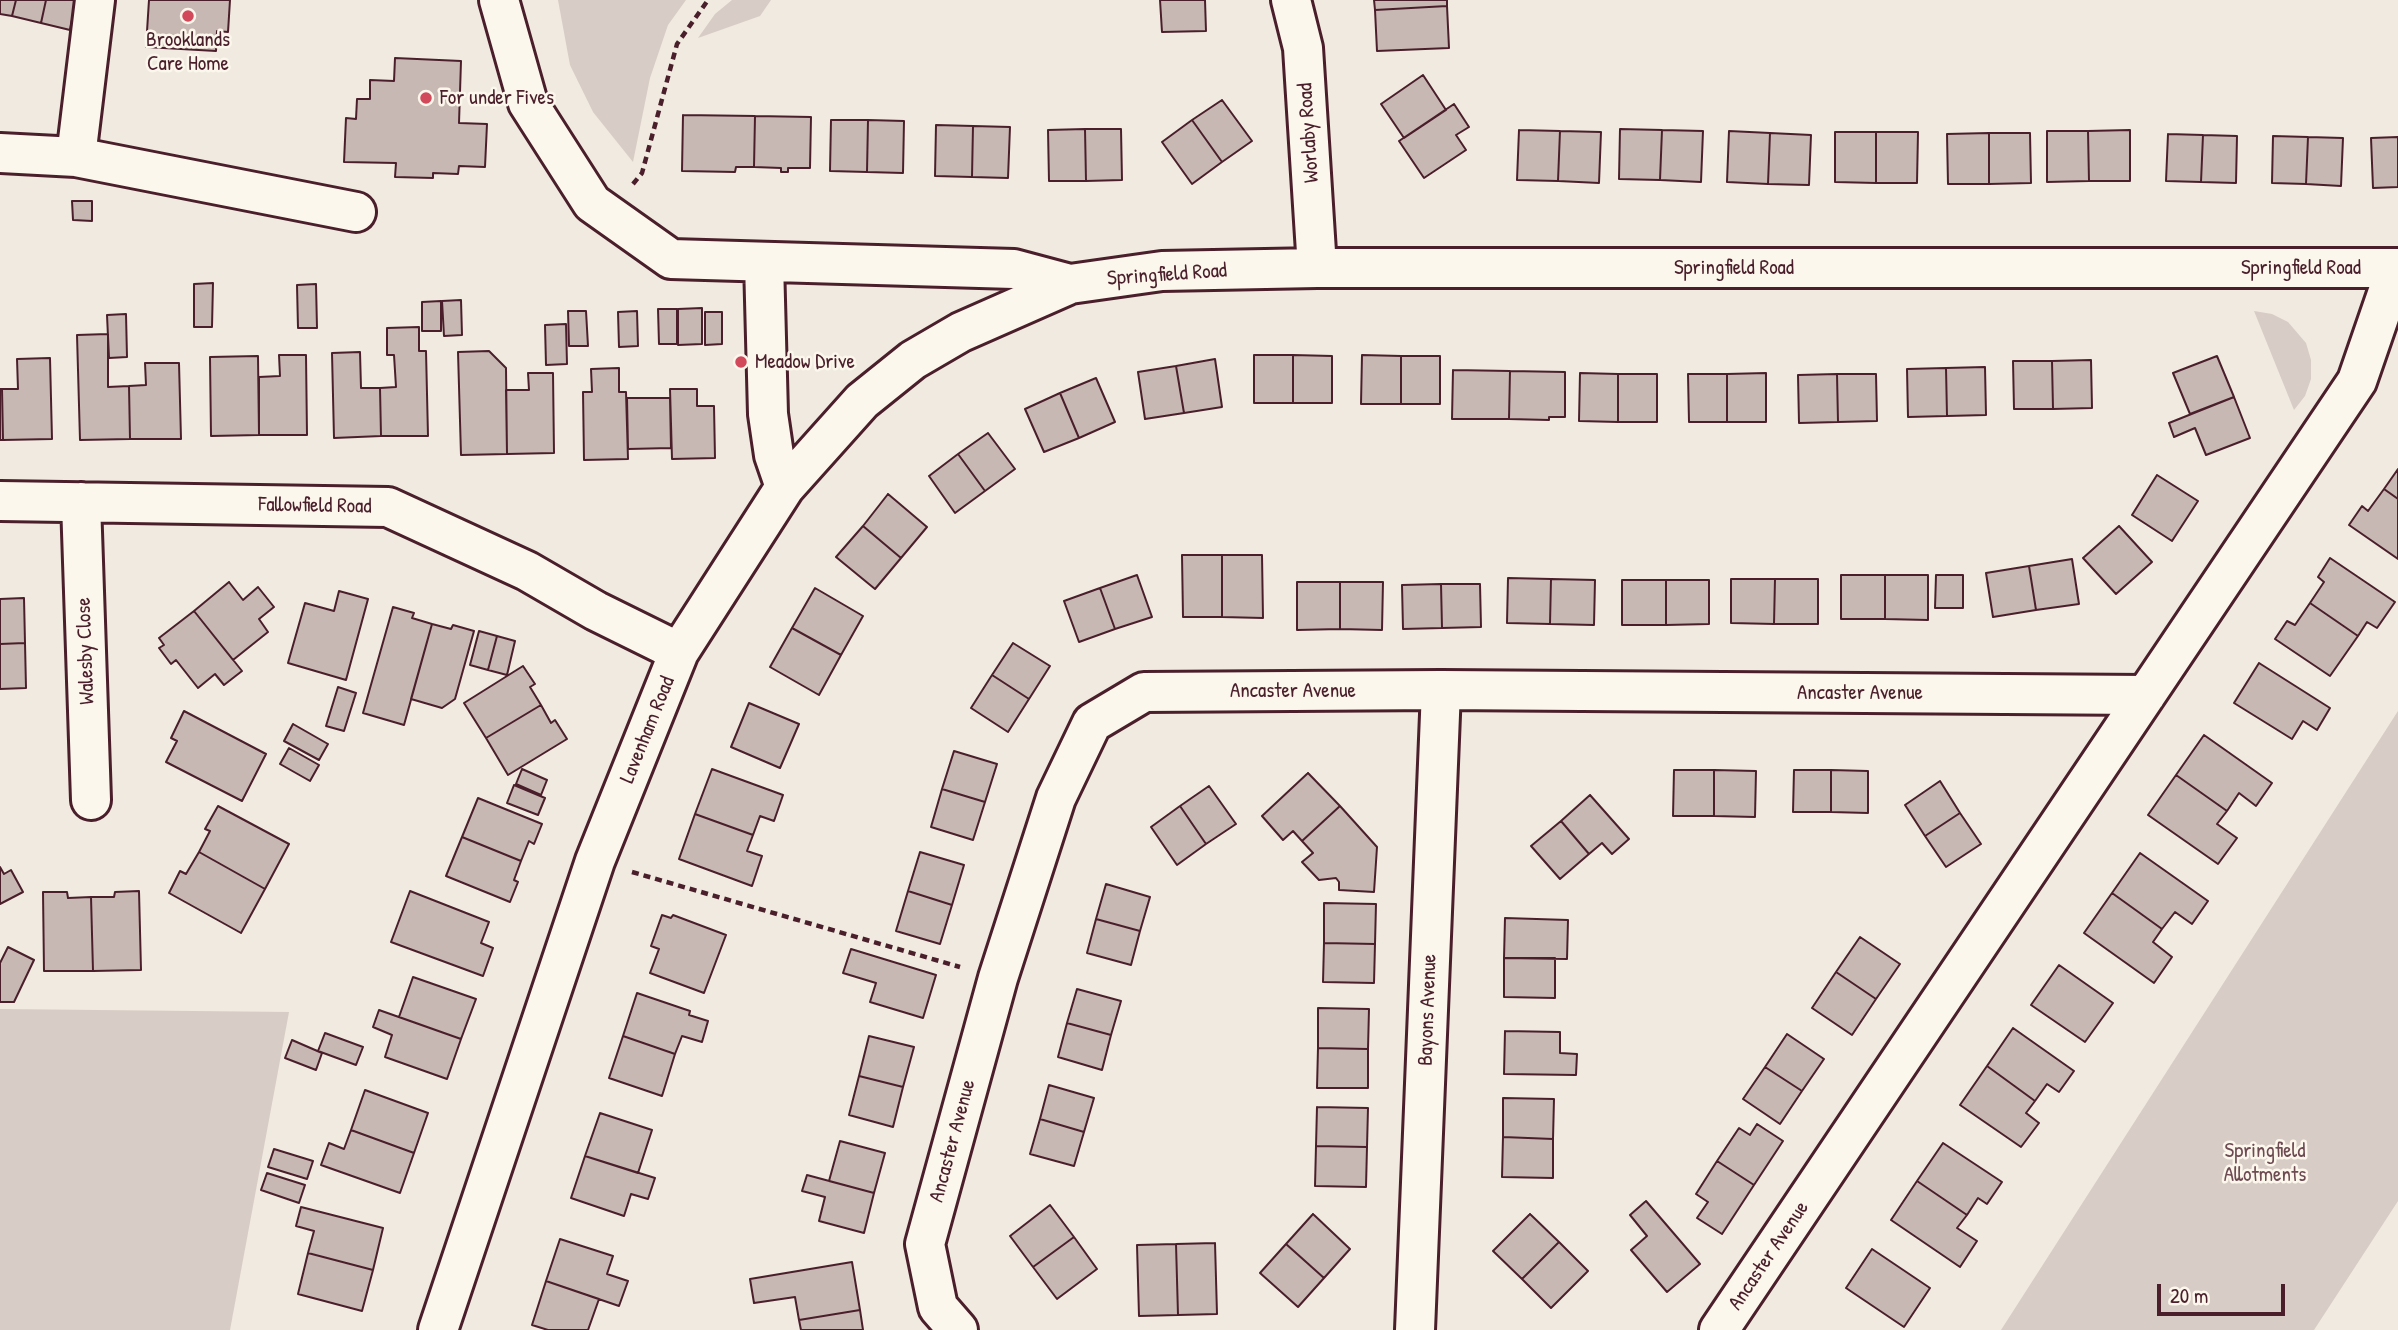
<!DOCTYPE html>
<html>
<head>
<meta charset="utf-8">
<style>
	body { margin:0 }
	#map { position:relative; width:2398px; height:1330px; overflow:hidden; background:#f0eae0; font-family:"Patrick Hand",sans-serif }
	canvas { display:block }
	.scale { position:absolute; left:2157px; top:1284px; width:128px; height:32px; box-sizing:border-box; border:4px solid #4a1f2b; border-top:0; padding-left:9px; font-size:21px; line-height:24px; white-space:nowrap; color:#4a1f2b; -webkit-text-stroke:5px #fbf7ec; paint-order:stroke }
</style>
</head>
<body>
<div id="map">
<canvas width="2398" height="1330"></canvas>
<div class="scale">20 m</div>
</div>
<script>
const g = document.querySelector('canvas').getContext('2d');
g.lineJoin = 'round';
function fillPath(path, color) {
  g.fillStyle = color;
  g.fill(path, 'evenodd');
}
function shape(rows) {
  const path = new Path2D();
  for (const r of rows) {
    path.moveTo(r[0], r[1]);
    for (let i = 2; i < r.length; i += 2) path.lineTo(r[i], r[i + 1]);
  }
  return path;
}
function stroke(path, color, width, dash) {
  g.strokeStyle = color;
  g.lineWidth = width;
  g.lineCap = dash ? 'butt' : 'round';
  g.setLineDash(dash || []);
  g.stroke(path);
}
function drawText(font, color, halo, rows, align = 'center') {
  g.font = font + ' "Patrick Hand",sans-serif';
  g.lineWidth = 5;
  g.setLineDash([]);
  g.textBaseline = 'middle';
  g.strokeStyle = halo;
  g.fillStyle = color;
  for (const [text, x, y, turn = 0] of rows) {
    g.save();
    g.translate(x, y);
    g.rotate((+turn || 0) * Math.PI / 180);
    g.textAlign = isNaN(turn) ? turn : align;
    if (halo) g.strokeText(text, 0, 0);
    g.fillText(text, 0, 0);
    g.restore();
  }
}
fillPath(shape([
	[558,0,686,0,668,25,650,78,633,162,593,112,570,65],
	[732,0,771,0,760,16,698,38,715,14],
	[2254,311,2272,314,2288,322,2306,343,2311,360,2311,379,2305,396,2294,410],
	[2398,711,2398,1201,2314,1330,2001,1330],
	[0,1009,289,1012,230,1330,0,1330]
]), '#d8ccc6');
const building = shape([
	[0,0,16,0,12,16,0,14,0,0],
	[16,0,46,0,41,23,12,16,16,0],
	[46,0,76,0,70,30,41,23,46,0],
	[149,0,230,0,228,32,217,31,216,51,146,47,149,0],
	[1160,0,1205,0,1206,31,1162,32,1160,0],
	[1374,0,1447,0,1447,6,1375,10,1374,0],
	[1447,6,1449,48,1377,51,1375,10,1447,6],
	[395,58,461,61,459,123,487,124,485,167,459,166,458,174,433,173,433,178,395,177,396,163,344,162,346,118,356,119,357,99,370,99,370,80,394,81,395,58],
	[1423,75,1446,110,1404,138,1381,104,1423,75],
	[1222,100,1252,141,1222,162,1192,120,1222,100],
	[1454,104,1469,127,1456,135,1466,150,1424,178,1399,141,1454,104],
	[683,115,755,116,754,167,736,167,735,172,682,171,683,115],
	[755,116,811,117,810,168,788,168,788,172,781,172,781,168,754,167,755,116],
	[831,120,868,120,867,172,830,171,831,120],
	[868,120,904,121,903,173,867,172,868,120],
	[1192,120,1222,162,1192,184,1162,142,1192,120],
	[936,125,973,126,972,177,935,176,936,125],
	[973,126,1010,127,1008,178,972,177,973,126],
	[1085,129,1086,181,1049,181,1048,130,1085,129],
	[1085,129,1121,129,1122,180,1086,181,1085,129],
	[1620,129,1662,130,1660,180,1619,179,1620,129],
	[1519,130,1560,131,1558,181,1517,180,1519,130],
	[1662,130,1703,131,1701,182,1660,180,1662,130],
	[2130,130,2130,181,2089,181,2088,131,2130,130],
	[1560,131,1601,132,1599,183,1558,181,1560,131],
	[1729,131,1770,133,1768,184,1727,182,1729,131],
	[2047,131,2088,131,2089,181,2047,182,2047,131],
	[1835,132,1876,132,1876,183,1835,182,1835,132],
	[1876,132,1918,132,1917,183,1876,183,1876,132],
	[1770,133,1811,135,1809,185,1768,184,1770,133],
	[1989,133,2030,133,2031,183,1989,184,1989,133],
	[1989,133,1989,184,1948,184,1947,134,1989,133],
	[2168,134,2203,135,2201,182,2166,181,2168,134],
	[2203,135,2237,136,2236,183,2201,182,2203,135],
	[2273,136,2308,137,2306,184,2272,183,2273,136],
	[2308,137,2343,138,2341,186,2306,184,2308,137],
	[2398,137,2398,187,2373,188,2371,138,2398,137],
	[72,201,92,201,92,221,73,220,72,201],
	[213,283,212,327,194,327,194,284,213,283],
	[316,284,317,328,298,328,297,285,316,284],
	[461,300,462,335,444,336,442,301,461,300],
	[441,301,441,331,422,331,422,302,441,301],
	[702,308,702,344,678,345,678,309,702,308],
	[658,309,677,309,677,344,659,344,658,309],
	[568,311,586,311,588,346,569,346,568,311],
	[637,311,638,346,619,347,618,312,637,311],
	[705,312,722,312,722,344,705,345,705,312],
	[126,314,127,357,109,358,107,315,126,314],
	[566,324,567,364,546,365,545,325,566,324],
	[419,327,419,351,426,351,428,436,381,436,380,388,396,387,394,355,387,355,387,328,419,327],
	[108,334,108,387,129,386,130,439,80,440,77,335,108,334],
	[489,351,506,368,507,454,461,455,458,352,489,351],
	[360,352,361,388,380,388,381,436,334,438,332,353,360,352],
	[279,355,306,355,307,435,259,435,259,377,280,376,279,355],
	[1254,355,1293,355,1293,403,1254,403,1254,355],
	[1293,355,1332,356,1332,403,1293,403,1293,355],
	[1362,355,1401,356,1401,404,1361,404,1362,355],
	[258,356,259,435,211,436,210,357,258,356],
	[1401,356,1440,356,1440,404,1401,404,1401,356],
	[2217,356,2234,397,2190,414,2173,373,2217,356],
	[50,358,52,439,3,440,2,389,18,389,17,359,50,358],
	[1215,359,1222,407,1184,413,1176,366,1215,359],
	[2091,360,2092,408,2053,409,2052,361,2091,360],
	[2013,361,2052,361,2053,409,2014,409,2013,361],
	[145,363,179,363,181,439,130,439,129,386,146,385,145,363],
	[1176,366,1184,413,1145,419,1138,372,1176,366],
	[1985,367,1986,415,1947,416,1946,368,1985,367],
	[619,368,619,392,626,392,628,459,584,460,583,392,592,392,591,369,619,368],
	[1946,368,1947,416,1908,417,1907,369,1946,368],
	[1453,370,1510,371,1509,419,1452,419,1453,370],
	[1510,371,1565,372,1565,417,1549,417,1549,420,1509,419,1510,371],
	[528,373,553,373,554,453,507,454,506,390,529,390,528,373],
	[1580,373,1618,374,1618,422,1579,421,1580,373],
	[1766,373,1766,422,1727,422,1727,374,1766,373],
	[1618,374,1657,374,1657,422,1618,422,1618,374],
	[1688,374,1727,374,1727,422,1689,422,1688,374],
	[1837,374,1838,422,1799,423,1798,375,1837,374],
	[1837,374,1876,374,1877,421,1838,422,1837,374],
	[1096,378,1115,422,1079,438,1060,393,1096,378],
	[0,389,2,389,3,440,0,440,0,389],
	[670,389,697,389,697,406,714,406,715,458,672,459,670,389],
	[1060,393,1079,438,1044,452,1025,409,1060,393],
	[2234,397,2250,438,2206,455,2195,428,2174,437,2169,423,2234,397],
	[627,398,670,398,671,448,628,449,627,398],
	[988,433,1015,469,985,491,958,454,988,433],
	[958,454,985,491,955,513,929,476,958,454],
	[2398,469,2398,499,2384,489,2398,469],
	[2157,475,2198,501,2172,541,2132,515,2157,475],
	[2384,489,2398,499,2398,559,2349,525,2362,506,2368,511,2384,489],
	[888,494,927,527,901,558,863,526,888,494],
	[863,526,901,558,875,589,836,557,863,526],
	[2119,526,2152,562,2116,594,2083,558,2119,526],
	[1182,555,1222,555,1222,617,1183,617,1182,555],
	[1222,555,1262,555,1263,618,1222,617,1222,555],
	[2330,558,2395,602,2377,628,2367,622,2358,636,2310,603,2324,582,2318,577,2330,558],
	[2072,559,2079,604,2036,610,2029,566,2072,559],
	[2029,566,2036,610,1993,617,1986,573,2029,566],
	[1137,575,1152,617,1115,629,1100,588,1137,575],
	[1841,575,1885,575,1885,619,1841,619,1841,575],
	[1885,575,1928,575,1928,620,1885,619,1885,575],
	[1936,575,1963,575,1963,608,1935,608,1936,575],
	[1508,578,1551,579,1550,624,1507,623,1508,578],
	[1551,579,1595,580,1594,625,1550,624,1551,579],
	[1731,579,1775,579,1774,624,1731,623,1731,579],
	[1775,579,1818,579,1818,624,1774,624,1775,579],
	[1622,580,1666,580,1666,625,1622,625,1622,580],
	[1666,580,1709,580,1709,624,1666,625,1666,580],
	[229,582,243,600,258,587,274,607,259,619,268,632,233,660,194,611,229,582],
	[1297,582,1340,582,1340,629,1297,630,1297,582],
	[1340,582,1383,582,1382,630,1340,629,1340,582],
	[1441,584,1480,584,1481,627,1442,628,1441,584],
	[1441,584,1442,628,1403,629,1402,585,1441,584],
	[815,588,863,616,841,655,792,628,815,588],
	[1100,588,1115,629,1079,642,1064,601,1100,588],
	[339,591,368,599,346,680,288,663,305,603,334,611,339,591],
	[24,598,25,643,0,644,0,599,24,598],
	[2310,603,2358,636,2330,676,2275,639,2287,621,2295,625,2310,603],
	[393,607,414,613,412,618,432,624,404,725,363,713,393,607],
	[194,611,242,671,224,685,215,674,198,688,176,660,171,664,159,648,164,645,159,638,194,611],
	[432,624,451,629,453,625,474,631,455,699,442,708,411,699,432,624],
	[792,628,841,655,819,695,770,667,792,628],
	[479,631,497,636,488,670,470,665,479,631],
	[497,636,515,641,507,675,488,670,497,636],
	[25,643,26,688,0,689,0,644,25,643],
	[1013,643,1050,666,1029,699,992,675,1013,643],
	[2259,663,2330,708,2317,730,2303,721,2292,739,2234,703,2259,663],
	[523,666,535,684,530,687,541,705,486,738,464,703,523,666],
	[992,675,1029,699,1008,732,971,708,992,675],
	[338,687,356,693,344,731,326,726,338,687],
	[749,703,799,724,780,768,731,747,749,703],
	[541,705,551,723,555,720,567,739,508,775,486,738,541,705],
	[184,711,266,754,242,801,166,762,177,741,171,738,184,711],
	[293,724,328,744,319,760,284,741,293,724],
	[2204,735,2272,783,2256,806,2239,793,2227,811,2176,775,2204,735],
	[289,748,319,765,310,781,280,764,289,748],
	[954,751,997,764,985,802,942,789,954,751],
	[522,769,547,780,541,795,516,784,522,769],
	[712,769,783,795,774,821,760,816,753,835,695,814,712,769],
	[1674,770,1714,770,1714,816,1673,816,1674,770],
	[1714,770,1756,771,1755,817,1714,816,1714,770],
	[1794,770,1831,770,1831,812,1793,812,1794,770],
	[1831,770,1868,771,1868,813,1831,812,1831,770],
	[1308,773,1340,806,1302,841,1293,831,1283,840,1262,816,1308,773],
	[2176,775,2227,811,2217,824,2237,838,2218,864,2148,815,2176,775],
	[1940,781,1960,813,1925,836,1905,805,1940,781],
	[514,785,545,798,538,815,507,803,514,785],
	[1209,786,1236,824,1206,844,1180,806,1209,786],
	[942,789,985,802,973,840,931,827,942,789],
	[1590,795,1629,839,1612,854,1602,843,1589,854,1561,821,1590,795],
	[478,798,542,824,534,844,529,841,521,861,462,837,478,798],
	[218,806,289,844,265,889,199,852,210,831,205,829,218,806],
	[1180,806,1206,844,1177,865,1151,827,1180,806],
	[1340,806,1377,847,1374,892,1339,890,1339,882,1336,878,1319,880,1302,862,1313,853,1302,841,1340,806],
	[1960,813,1981,844,1946,867,1925,836,1960,813],
	[695,814,753,835,747,851,762,856,752,886,679,859,695,814],
	[1561,821,1589,854,1560,879,1531,846,1561,821],
	[462,837,521,861,514,880,518,882,510,902,446,876,462,837],
	[199,852,265,889,241,933,169,893,180,871,186,874,199,852],
	[920,852,964,865,952,905,908,891,920,852],
	[2140,853,2208,901,2192,924,2175,912,2162,929,2112,893,2140,853],
	[0,867,4,874,11,870,23,892,0,904,0,867],
	[1106,884,1150,897,1140,931,1096,919,1106,884],
	[139,891,141,970,93,971,91,897,114,897,115,892,139,891],
	[410,891,489,922,481,943,493,948,483,976,391,942,410,891],
	[908,891,952,905,940,944,896,931,908,891],
	[43,892,67,892,68,898,91,897,93,971,44,971,43,892],
	[2112,893,2162,929,2153,942,2172,957,2154,983,2084,933,2112,893],
	[1324,903,1376,904,1375,944,1324,943,1324,903],
	[662,915,671,918,673,915,726,935,704,993,650,973,659,949,651,946,662,915],
	[1505,918,1568,920,1567,959,1504,958,1505,918],
	[1096,919,1140,931,1131,965,1087,953,1096,919],
	[1860,937,1900,964,1876,999,1836,972,1860,937],
	[1324,943,1375,944,1374,983,1323,982,1324,943],
	[8,947,34,960,14,1002,0,1002,0,963,8,947],
	[851,949,936,975,923,1018,870,1002,876,983,843,973,851,949],
	[1504,958,1555,958,1555,998,1504,997,1504,958],
	[2059,965,2113,1003,2085,1042,2031,1005,2059,965],
	[1836,972,1876,999,1852,1035,1812,1008,1836,972],
	[413,977,476,999,461,1039,399,1017,413,977],
	[1077,989,1121,1001,1111,1035,1067,1023,1077,989],
	[637,993,690,1011,689,1015,708,1021,702,1042,682,1036,675,1054,623,1036,637,993],
	[1318,1008,1369,1009,1368,1049,1318,1048,1318,1008],
	[379,1010,461,1039,447,1079,385,1057,392,1035,373,1027,379,1010],
	[1067,1023,1111,1035,1102,1070,1058,1057,1067,1023],
	[2013,1028,2074,1071,2059,1092,2047,1084,2035,1101,1987,1066,2013,1028],
	[1505,1031,1560,1032,1560,1053,1577,1054,1576,1075,1504,1074,1505,1031],
	[325,1033,363,1047,356,1065,318,1051,325,1033],
	[1787,1034,1824,1059,1802,1091,1765,1067,1787,1034],
	[623,1036,675,1054,662,1096,609,1078,623,1036],
	[869,1036,914,1047,903,1087,859,1076,869,1036],
	[292,1040,322,1053,316,1070,285,1058,292,1040],
	[1318,1048,1368,1049,1368,1088,1317,1088,1318,1048],
	[1987,1066,2035,1101,2026,1113,2039,1123,2021,1147,1960,1105,1987,1066],
	[1765,1067,1802,1091,1780,1124,1743,1099,1765,1067],
	[859,1076,903,1087,893,1127,849,1115,859,1076],
	[1049,1085,1094,1098,1084,1132,1040,1119,1049,1085],
	[365,1090,428,1113,414,1153,351,1130,365,1090],
	[1503,1098,1554,1099,1553,1139,1503,1137,1503,1098],
	[1317,1107,1368,1108,1367,1147,1316,1146,1317,1107],
	[600,1113,652,1130,638,1173,585,1156,600,1113],
	[1040,1119,1084,1132,1074,1166,1030,1154,1040,1119],
	[1757,1124,1783,1141,1754,1185,1717,1161,1739,1128,1750,1135,1757,1124],
	[351,1130,414,1153,400,1193,321,1165,329,1143,344,1149,351,1130],
	[1503,1137,1553,1139,1553,1178,1502,1177,1503,1137],
	[840,1141,885,1153,874,1193,829,1181,840,1141],
	[1943,1143,2002,1182,1987,1204,1978,1198,1967,1215,1917,1181,1943,1143],
	[1316,1146,1367,1147,1366,1187,1315,1186,1316,1146],
	[274,1149,313,1161,307,1179,268,1167,274,1149],
	[585,1156,655,1178,648,1199,631,1194,624,1216,571,1198,585,1156],
	[1717,1161,1754,1185,1722,1234,1697,1218,1708,1202,1696,1194,1717,1161],
	[267,1173,305,1185,299,1203,261,1190,267,1173],
	[807,1175,874,1193,864,1233,819,1221,825,1197,802,1191,807,1175],
	[1917,1181,1967,1215,1957,1228,1977,1241,1960,1267,1891,1220,1917,1181],
	[1646,1201,1700,1264,1667,1292,1631,1250,1647,1236,1630,1215,1646,1201],
	[1050,1205,1074,1237,1033,1267,1010,1236,1050,1205],
	[301,1207,383,1228,373,1270,308,1253,314,1231,296,1226,301,1207],
	[1313,1214,1350,1249,1324,1278,1286,1244,1313,1214],
	[1530,1214,1559,1242,1522,1279,1493,1251,1530,1214],
	[1074,1237,1097,1269,1057,1299,1033,1267,1074,1237],
	[560,1239,613,1256,607,1274,628,1281,619,1306,546,1281,560,1239],
	[1559,1242,1588,1271,1551,1308,1522,1279,1559,1242],
	[1215,1243,1217,1314,1178,1315,1176,1244,1215,1243],
	[1176,1244,1178,1315,1139,1316,1137,1245,1176,1244],
	[1286,1244,1324,1278,1298,1307,1260,1273,1286,1244],
	[1872,1249,1930,1288,1904,1327,1846,1288,1872,1249],
	[308,1253,373,1270,362,1311,298,1294,308,1253],
	[852,1262,860,1310,799,1320,795,1297,754,1303,750,1279,852,1262],
	[546,1281,599,1299,588,1330,548,1330,532,1325,546,1281],
	[860,1310,863,1330,801,1330,799,1320,860,1310]
]);
fillPath(building, '#c8b8b3');
stroke(building, '#4a1f2b', 2);
const minor = shape([
	[499,0,528,103,592,203,671,259,1014,269,1070,284],
	[1291,0,1303,48,1317,268],
	[0,153,76,157,356,212],
	[76,157,95,0],
	[764,262,768,414,774,455,785,487],
	[0,501,388,507,527,571,596,611,679,652],
	[81,502,91,800],
	[438,1330,595,861,679,652,785,487,862,401,913,360,961,332,1070,284,1162,271,1317,268,2398,268],
	[958,1330,938,1307,925,1244,998,978,1056,798,1092,723,1144,692,1441,690,2146,695],
	[1415,1330,1441,690],
	[1719,1330,2357,381,2396,268]
]);
stroke(minor, '#4a1f2b', 44);
stroke(shape([
	[633,184,642,173,677,44,708,0],
	[632,872,960,967]
]), '#4a1f2b', 4.5, [7, 5]);
stroke(minor, '#fbf7ec', 38);
for (const [x, y, r, color] of [
	[188,16,7,"#d1495b"],
	[426,98,7,"#d1495b"],
	[741,362,7,"#d1495b"]
]) {
  const dot = new Path2D();
  dot.arc(x, y, r, 0, 2 * Math.PI);
  g.fillStyle = color;
  g.fill(dot);
  stroke(dot, '#fbf7ec', 2.5);
}
drawText('21px', '#4a1f2b', '#fbf7ec', [
	["Brooklands",188,40,"center"],
	["Care Home",188,64,"center"],
	["For under Fives",440,98],
	["Meadow Drive",755,362]
], 'left');
drawText('21px', '#4a1f2b', '#fbf7ec', [
	["Worlaby Road",1309,133,-94],
	["Springfield Road",1734,268],
	["Springfield Road",2301,268],
	["Springfield Road",1167,275,-4],
	["Fallowfield Road",315,506,1],
	["Walesby Close",86,651,-92],
	["Ancaster Avenue",1293,691],
	["Ancaster Avenue",1860,693],
	["Lavenham Road",648,730,-68],
	["Bayons Avenue",1428,1010,-88],
	["Ancaster Avenue",953,1141,-75],
	["Ancaster Avenue",1769,1256,-56]
]);
drawText('21px', '#6e4a52', '#fbf7ec', [
	["Springfield",2265,1151],
	["Allotments",2265,1175]
]);
</script>
</body>
</html>
